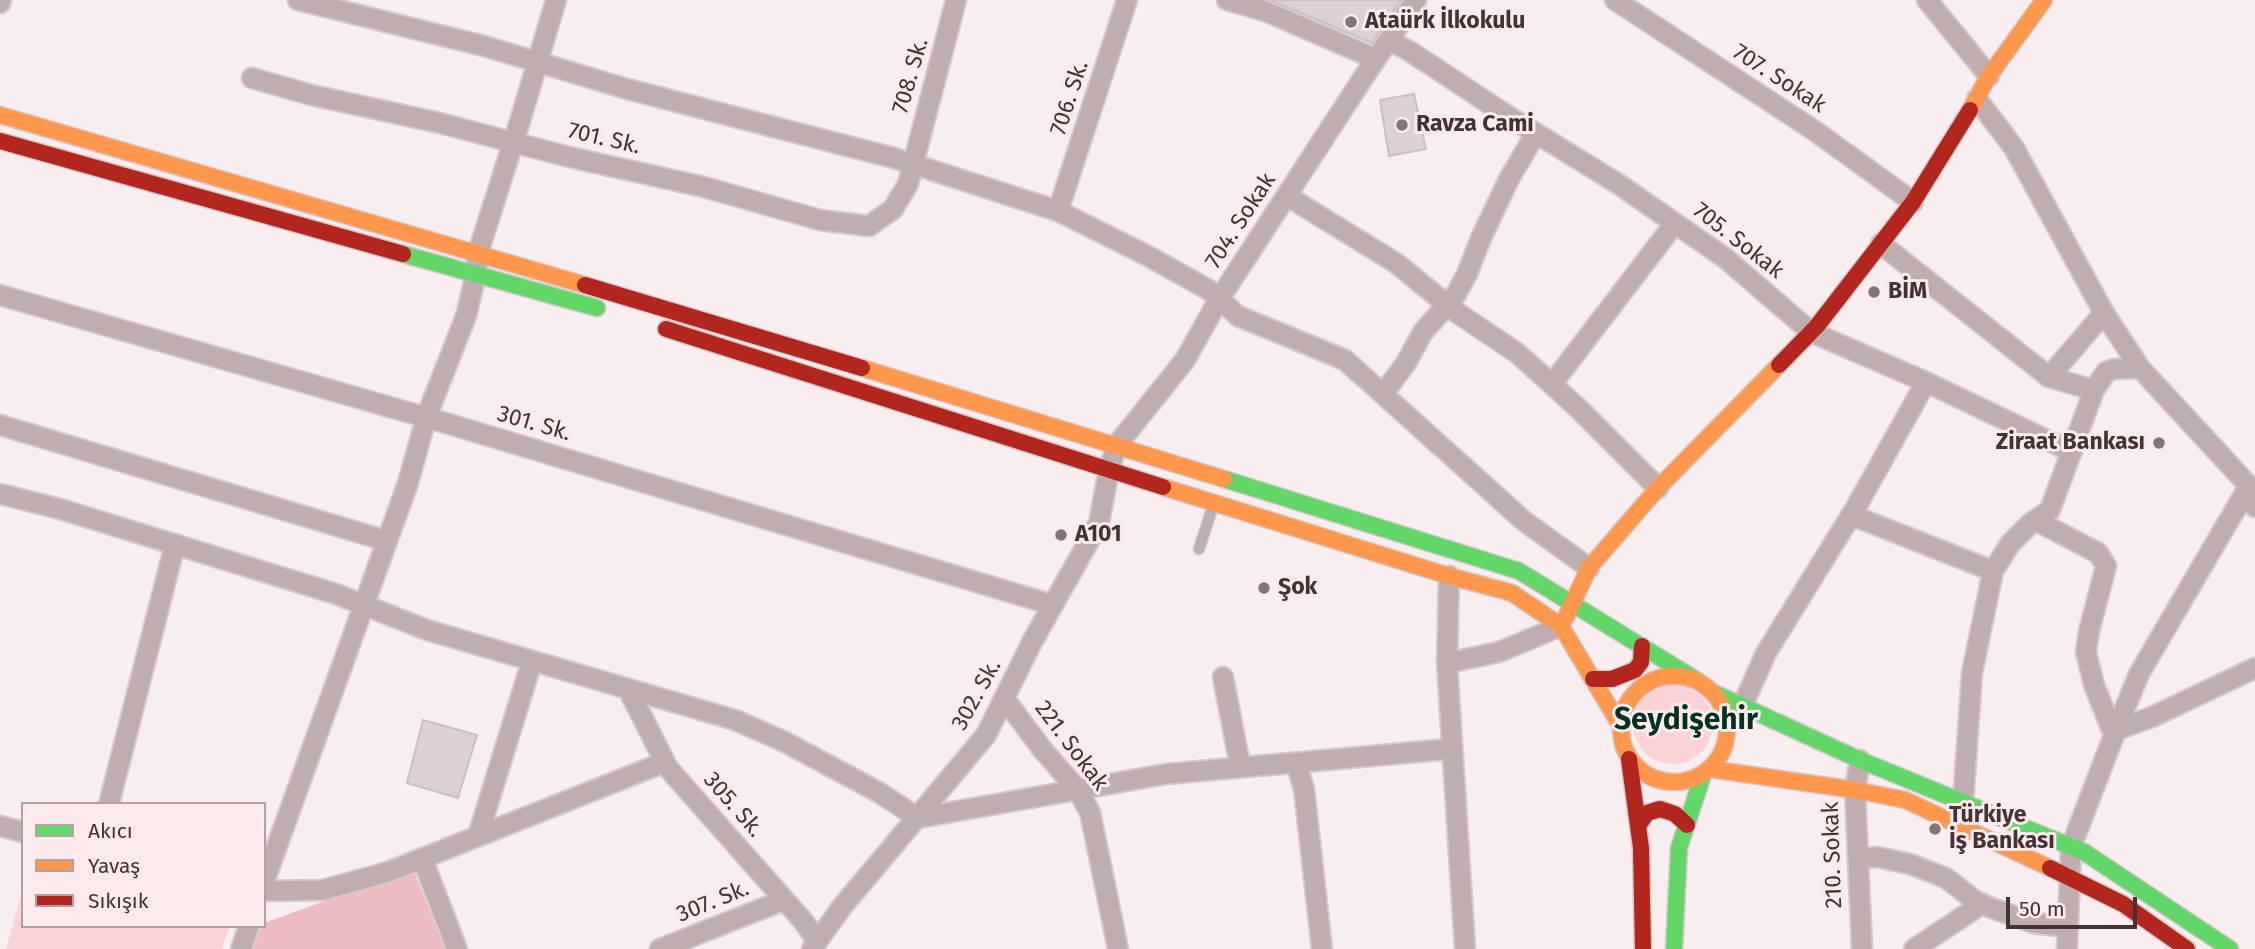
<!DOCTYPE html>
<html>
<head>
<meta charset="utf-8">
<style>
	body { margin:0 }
	#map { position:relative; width:2255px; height:949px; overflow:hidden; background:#f8eef0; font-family:"Fira Sans",sans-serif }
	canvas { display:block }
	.legend { position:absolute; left:21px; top:802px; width:245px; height:126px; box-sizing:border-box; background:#fceaec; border:2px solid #b2a1a2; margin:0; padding:9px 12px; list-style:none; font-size:21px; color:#443334 }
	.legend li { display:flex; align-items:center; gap:14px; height:35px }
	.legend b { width:35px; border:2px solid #b2a1a2 }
	.scale { position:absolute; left:2006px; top:897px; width:131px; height:32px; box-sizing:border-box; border:4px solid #443334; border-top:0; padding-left:9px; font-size:21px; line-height:24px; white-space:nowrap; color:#443334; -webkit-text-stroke:5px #fceaec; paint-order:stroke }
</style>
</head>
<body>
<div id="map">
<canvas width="2255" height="949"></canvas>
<ul class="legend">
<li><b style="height:9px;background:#63d668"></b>Akıcı</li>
<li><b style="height:9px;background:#ff974d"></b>Yavaş</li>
<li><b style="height:9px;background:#b3261e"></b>Sıkışık</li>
</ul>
<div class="scale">50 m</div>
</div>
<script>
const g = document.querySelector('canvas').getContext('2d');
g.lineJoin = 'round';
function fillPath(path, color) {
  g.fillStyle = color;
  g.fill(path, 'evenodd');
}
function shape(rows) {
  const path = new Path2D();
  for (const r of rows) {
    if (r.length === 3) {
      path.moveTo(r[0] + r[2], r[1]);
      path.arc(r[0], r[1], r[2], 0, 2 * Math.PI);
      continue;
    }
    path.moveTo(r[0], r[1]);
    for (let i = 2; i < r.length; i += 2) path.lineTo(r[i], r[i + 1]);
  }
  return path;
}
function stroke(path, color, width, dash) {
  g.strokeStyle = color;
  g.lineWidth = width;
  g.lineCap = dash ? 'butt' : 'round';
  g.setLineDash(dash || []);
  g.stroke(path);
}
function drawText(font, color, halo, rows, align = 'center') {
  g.font = font + ' "Fira Sans",sans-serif';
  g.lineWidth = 6;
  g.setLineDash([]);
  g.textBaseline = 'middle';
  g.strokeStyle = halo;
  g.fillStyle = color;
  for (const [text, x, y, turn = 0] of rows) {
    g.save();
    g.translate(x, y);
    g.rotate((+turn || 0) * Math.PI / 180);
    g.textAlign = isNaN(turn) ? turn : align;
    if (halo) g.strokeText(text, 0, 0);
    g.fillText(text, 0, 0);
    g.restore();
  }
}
fillPath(shape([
	[1673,724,40],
	[23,888,23,926,230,926,222,949,6,949]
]), '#fad3d7');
fillPath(shape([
	[413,869,445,949,253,949,261,926,264,926,264,923]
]), '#edbcc2');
const building = shape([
	[1270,0,1401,0,1372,43,1270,0],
	[1414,94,1426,149,1389,156,1380,100,1414,94],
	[423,720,477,735,458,798,407,783,423,720]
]);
fillPath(building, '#dcd0d2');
stroke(building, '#cbbfc1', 2);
const lane = shape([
	[1199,549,1213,506]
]);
const street = shape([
	[298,0,484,46,627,89,894,158,1058,211,1148,256,1209,290,1238,316,1345,360,1524,521,1589,568],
	[1227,0,1265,11,1376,59],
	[1615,0,1815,131,1913,202],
	[1927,0,1989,76],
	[0,3,1,0],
	[1389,40,1411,52,1508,116,1620,185,1725,258,1811,332,1926,382,2072,452],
	[252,78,311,95,440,123,569,157,704,187,820,220,869,226,893,209,908,184,956,0],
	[1977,99,2014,148,2104,313,2140,368,2249,486,2255,507],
	[1287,196,1396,263,1456,312,1517,353,1579,409,1658,488],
	[1058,211,1127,0],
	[1881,244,2049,377,2094,390],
	[0,295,449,424,1053,605],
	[2049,377,2104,313],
	[1552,384,1675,223],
	[1383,394,1406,363,1423,332,1455,296,1467,274,1481,238,1509,179,1536,133],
	[0,425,387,541],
	[0,494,60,509,336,594,427,630,735,720,783,741,880,793,918,818,1166,774,1451,749],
	[1851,515,1993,571],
	[2035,520,2098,553,2106,566,2089,631,2086,652,2094,685,2111,728,2116,730,2152,717,2255,668],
	[1449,576,1447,663,1465,949],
	[1447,663,1499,652,1561,626],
	[1223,677,1239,760],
	[628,689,668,768,804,922,817,941],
	[1004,698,1042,749,1077,789,1090,812,1118,949],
	[1742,707,1766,653,1855,509,1926,382],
	[1860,760,1855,790,1862,949],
	[1296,763,1304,789,1322,949],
	[1963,802,1972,673,1993,571,2010,544,2031,523,2050,510,2094,390,2106,372,2114,369,2140,368],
	[109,804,175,544],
	[0,826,23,832],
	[478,836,532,661],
	[422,858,457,949],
	[1858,859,1877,857,1910,864,1946,878,1974,900,1989,907,2033,923,2068,927],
	[264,882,408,483,426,418,466,316,476,274,478,253,520,121,556,0],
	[264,891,323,890,388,872,665,762],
	[241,949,249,926],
	[660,949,784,900],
	[812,949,841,908,986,735,1032,642,1099,523,1109,469,1117,445,1185,360,1218,301,1365,75,1416,0],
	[1914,949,1982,904],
	[2067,949,2071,847,2116,730,2139,674,2249,486]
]);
const fast = shape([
	[403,254,597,308],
	[1224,479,1519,571,1698,681],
	[1712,692,1860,760,2084,852,2230,949],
	[1674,949,1679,848,1703,775]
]);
const slow = shape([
	[1970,110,1989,76,2044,0],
	[0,115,585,285],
	[862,368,1224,479],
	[1163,487,1449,576,1512,593,1561,626,1620,725],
	[1566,617,1589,568,1658,488,1779,365],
	[1674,729,53],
	[1710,769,1855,790,1905,800,2050,868]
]);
const jam = shape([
	[0,141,403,254],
	[585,285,862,368],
	[666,329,1163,487],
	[1779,365,1817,326,1913,202,1970,110],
	[1593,679,1612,679,1635,670,1641,662,1642,646],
	[1629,759,1641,848,1643,949],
	[1638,826,1647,813,1660,809,1675,814,1687,825],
	[2050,868,2123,904,2187,949]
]);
stroke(lane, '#d3c9cb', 13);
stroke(street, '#d3c9cb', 23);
stroke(fast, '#d3c9cb', 19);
stroke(slow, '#d3c9cb', 19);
stroke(jam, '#d3c9cb', 19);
stroke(lane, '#bfadaf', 10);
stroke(street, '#bfadaf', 19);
stroke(fast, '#63d668', 16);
stroke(slow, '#ff974d', 16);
stroke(jam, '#b3261e', 16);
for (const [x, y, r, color] of [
	[1351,22,7,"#837476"],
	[1402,125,7,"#837476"],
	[1874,292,7,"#837476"],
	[2159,443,7,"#837476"],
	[1061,535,7,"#837476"],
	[1264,588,7,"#837476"],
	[1935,829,7,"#837476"]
]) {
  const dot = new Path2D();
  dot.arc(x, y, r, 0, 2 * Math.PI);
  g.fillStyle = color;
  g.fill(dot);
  stroke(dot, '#fceaec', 2.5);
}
drawText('bold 23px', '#443334', '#fceaec', [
	["Ataürk İlkokulu",1365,22],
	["Ravza Cami",1416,125],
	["BİM",1888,292],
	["Ziraat Bankası",2145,443,"right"],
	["A101",1075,535],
	["Şok",1278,588],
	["Türkiye",1949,816],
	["İş Bankası",1949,842]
], 'left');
drawText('23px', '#443334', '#fceaec', [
	["708. Sk.",911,76,-74],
	["707. Sokak",1779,79,33],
	["706. Sk.",1070,98,-72],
	["701. Sk.",604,139,13],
	["704. Sokak",1241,221,-57],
	["705. Sokak",1738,241,38],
	["301. Sk.",534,424,16],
	["302. Sk.",977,695,-61],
	["221. Sokak",1071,746,53],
	["305. Sk.",733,805,49],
	["210. Sokak",1833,855,-92],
	["307. Sk.",713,902,-22]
]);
drawText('bold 30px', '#023321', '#fceaec', [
	["Seydişehir",1686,721]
]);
</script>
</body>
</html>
